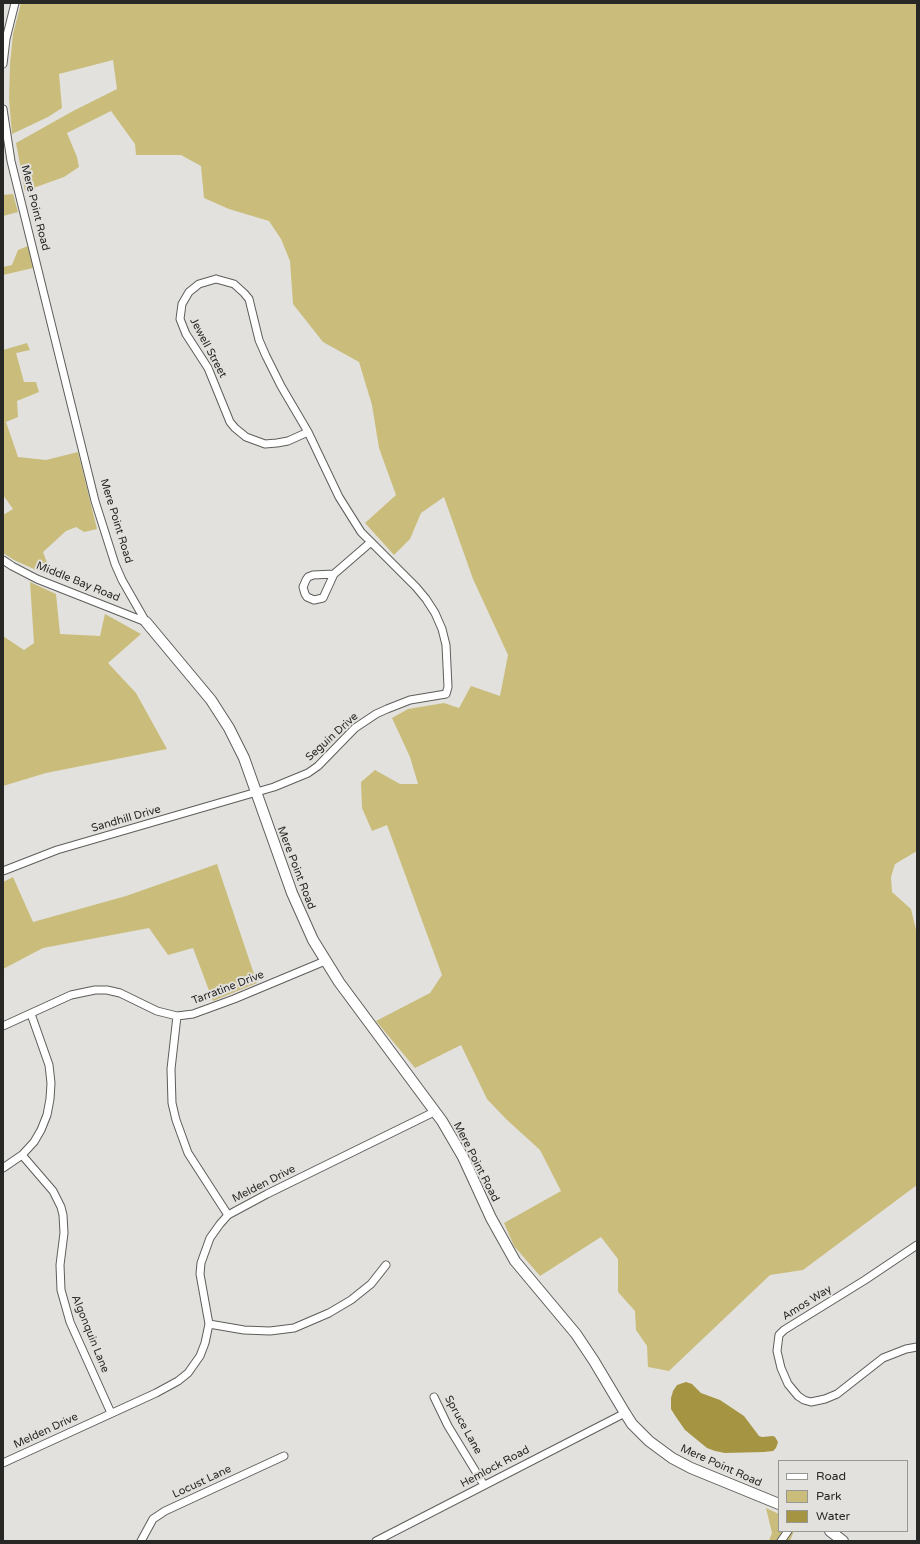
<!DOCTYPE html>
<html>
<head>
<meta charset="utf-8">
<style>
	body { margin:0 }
	#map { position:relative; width:920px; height:1544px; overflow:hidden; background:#e2e1dd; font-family:"Varela Round",sans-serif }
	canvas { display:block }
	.frame { position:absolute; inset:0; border:4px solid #272725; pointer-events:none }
	.legend { position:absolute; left:778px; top:1460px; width:130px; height:72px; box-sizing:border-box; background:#e2e1dd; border:1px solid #979793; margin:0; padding:5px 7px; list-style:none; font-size:12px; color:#272725 }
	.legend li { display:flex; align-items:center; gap:8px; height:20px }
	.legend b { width:20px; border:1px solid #979793 }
</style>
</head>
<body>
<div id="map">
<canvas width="920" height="1544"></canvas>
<div class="frame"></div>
<ul class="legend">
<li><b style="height:5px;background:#fff"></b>Road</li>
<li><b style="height:11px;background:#cabd7b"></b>Park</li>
<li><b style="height:11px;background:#a59543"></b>Water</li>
</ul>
</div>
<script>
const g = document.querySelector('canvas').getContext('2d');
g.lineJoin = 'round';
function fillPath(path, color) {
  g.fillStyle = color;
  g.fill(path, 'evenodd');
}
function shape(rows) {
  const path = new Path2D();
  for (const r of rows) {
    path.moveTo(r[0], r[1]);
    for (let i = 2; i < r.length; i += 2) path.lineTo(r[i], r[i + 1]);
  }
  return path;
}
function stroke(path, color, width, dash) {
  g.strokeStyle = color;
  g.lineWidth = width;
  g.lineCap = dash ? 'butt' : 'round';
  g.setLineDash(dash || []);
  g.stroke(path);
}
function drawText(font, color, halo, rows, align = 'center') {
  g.font = font + ' "Varela Round",sans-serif';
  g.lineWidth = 4;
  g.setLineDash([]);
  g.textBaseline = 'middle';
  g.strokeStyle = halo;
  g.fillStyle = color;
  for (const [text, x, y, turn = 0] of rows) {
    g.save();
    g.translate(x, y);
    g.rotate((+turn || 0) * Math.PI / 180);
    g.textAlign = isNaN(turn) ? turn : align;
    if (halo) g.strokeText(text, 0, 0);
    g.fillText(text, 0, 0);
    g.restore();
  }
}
fillPath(shape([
	[21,3,917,3,917,851,895,864,891,877,892,892,911,909,917,934,917,1185,803,1270,770,1275,669,1371,648,1367,647,1346,636,1330,635,1311,618,1292,618,1259,601,1237,540,1276,514,1246,504,1223,561,1191,540,1150,506,1119,487,1099,461,1045,415,1068,376,1021,430,993,442,975,387,825,372,831,362,808,361,782,375,770,400,784,418,784,410,757,392,718,408,709,444,703,459,708,471,686,500,696,508,655,473,579,444,497,421,513,410,539,394,555,365,523,396,495,379,448,372,405,359,362,323,342,293,304,290,261,281,239,269,221,229,209,204,198,201,166,181,155,136,155,135,144,111,111,67,133,77,157,79,167,64,177,25,191,16,143,73,111,117,89,113,60,59,74,62,108,48,117,12,134,9,99,10,64,13,34],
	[13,194,18,212,3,216,3,195],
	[28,246,33,268,3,275,3,267,12,265,18,250],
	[27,343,30,350,16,353,24,382,36,382,39,392,17,401,18,417,6,422,18,457,46,460,78,452,97,529,84,532,76,527,66,531,43,552,50,571,45,574,14,560,3,553,3,515,13,509,3,495,3,350],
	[30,582,56,594,60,634,100,636,105,614,141,634,108,663,136,693,167,749,46,773,3,786,3,636,24,650,34,643],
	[217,864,257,983,213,1001,193,948,168,955,149,928,43,948,3,969,3,882,13,877,33,922,126,896],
	[766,1508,779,1514,779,1531,794,1531,790,1541,769,1541,772,1533]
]), '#cabd7b');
fillPath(shape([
	[686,1382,692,1384,701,1393,720,1400,744,1416,759,1436,762,1437,773,1436,775,1437,778,1442,776,1448,773,1451,764,1452,725,1453,715,1451,707,1448,685,1430,676,1417,671,1409,671,1398,673,1391,677,1385]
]), '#a59543');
const street = shape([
	[3,64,6,39,15,3],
	[3,109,11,161,95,501,115,564,122,580,146,622],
	[216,279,234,284,244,293,249,299,259,340,266,356,281,386,308,432,288,441,277,443,265,444,246,437,235,428,230,422,208,368,186,334,180,319,182,304,189,292,199,284,216,279],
	[3,560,12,566,37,579,146,622],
	[334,574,323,598,314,600,307,597,305,594,303,587,306,580,308,577,313,575,334,574],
	[334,574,371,542],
	[3,871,57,850,274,787,308,773,318,766,355,728,376,714,387,709,410,700,446,694,448,687,446,645,442,629,435,613,426,599,416,587,361,532,339,497,308,432],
	[177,1016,171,1069,172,1103,176,1120,188,1153,228,1215],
	[3,1026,71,995,95,990,107,990,120,993,157,1011,177,1016,193,1014,234,999,325,961],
	[22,1155,53,1191,61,1207,63,1215,64,1233,60,1265,61,1290,70,1322,111,1413],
	[3,1168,22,1155,34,1142,41,1130,47,1115,50,1099,51,1083,49,1065,31,1014],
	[917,1245,865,1280,784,1330,779,1335,777,1351,781,1368,788,1384,798,1396,804,1400,811,1402,825,1399,837,1394,883,1358,906,1349,917,1347],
	[209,1324,244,1330,270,1331,294,1328,329,1313,351,1300,371,1284,386,1265],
	[434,1397,448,1426,484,1485],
	[3,1463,156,1393,178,1381,188,1373,200,1356,205,1343,209,1324,200,1274,201,1263,210,1238,220,1224,228,1215,267,1194,434,1112],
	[141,1541,153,1519,165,1511,284,1456],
	[376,1541,625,1413],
	[781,1541,788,1531]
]);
const secondary = shape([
	[146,622,211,700,229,728,244,758,292,893,313,940,339,982,442,1121,463,1157,491,1218,515,1261,576,1334,594,1361,625,1413,632,1424,649,1441,672,1458,691,1468,779,1504],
	[830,1531,843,1541]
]);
stroke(street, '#5e5d5a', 9);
stroke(secondary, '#5e5d5a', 12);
stroke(street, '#fff', 7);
stroke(secondary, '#fff', 10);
drawText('11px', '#272725', '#e2e1dd', [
	["Mere Point Road",35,208,76],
	["Jewell Street",208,348,62],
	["Mere Point Road",116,521,73],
	["Middle Bay Road",78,582,22],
	["Seguin Drive",332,737,-42],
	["Sandhill Drive",126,819,-16],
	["Mere Point Road",296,868,69],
	["Tarratine Drive",228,988,-21],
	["Mere Point Road",476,1162,63],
	["Melden Drive",264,1184,-27],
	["Amos Way",807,1303,-32],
	["Algonquin Lane",90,1334,68],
	["Spruce Lane",463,1425,61],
	["Melden Drive",46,1431,-25],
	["Mere Point Road",721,1466,24],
	["Hemlock Road",495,1467,-28],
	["Locust Lane",202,1482,-25]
]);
</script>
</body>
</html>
